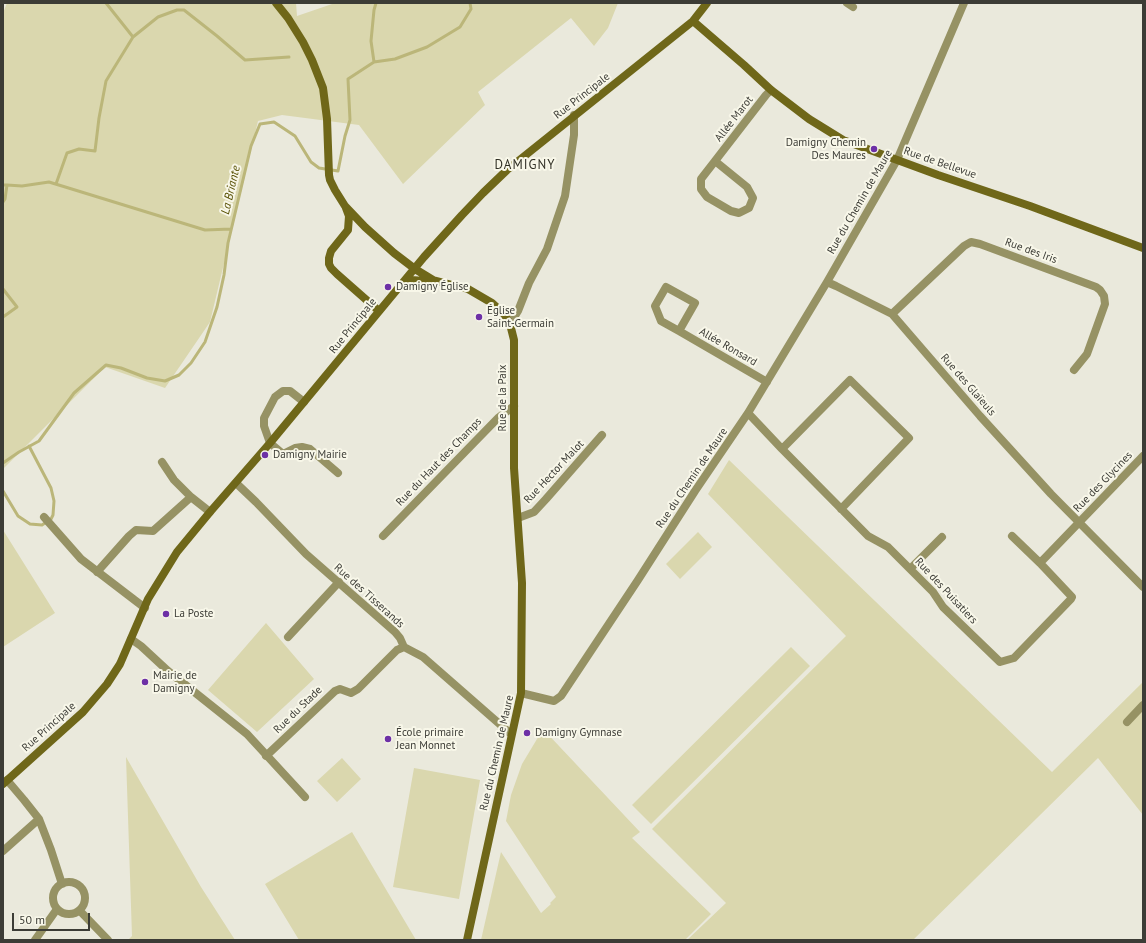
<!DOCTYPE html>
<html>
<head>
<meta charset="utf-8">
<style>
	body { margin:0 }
	#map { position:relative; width:1146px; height:943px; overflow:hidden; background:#eae9dc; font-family:"PT Sans",sans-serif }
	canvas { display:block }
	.frame { position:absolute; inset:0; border:4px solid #3c3c36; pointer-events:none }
	.scale { position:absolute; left:12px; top:913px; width:78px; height:18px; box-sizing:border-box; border:2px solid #3c3c36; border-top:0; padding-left:5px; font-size:12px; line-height:14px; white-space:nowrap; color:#3c3c36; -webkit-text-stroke:3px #f8f7e9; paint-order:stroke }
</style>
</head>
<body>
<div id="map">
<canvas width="1146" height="943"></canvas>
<div class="frame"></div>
<div class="scale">50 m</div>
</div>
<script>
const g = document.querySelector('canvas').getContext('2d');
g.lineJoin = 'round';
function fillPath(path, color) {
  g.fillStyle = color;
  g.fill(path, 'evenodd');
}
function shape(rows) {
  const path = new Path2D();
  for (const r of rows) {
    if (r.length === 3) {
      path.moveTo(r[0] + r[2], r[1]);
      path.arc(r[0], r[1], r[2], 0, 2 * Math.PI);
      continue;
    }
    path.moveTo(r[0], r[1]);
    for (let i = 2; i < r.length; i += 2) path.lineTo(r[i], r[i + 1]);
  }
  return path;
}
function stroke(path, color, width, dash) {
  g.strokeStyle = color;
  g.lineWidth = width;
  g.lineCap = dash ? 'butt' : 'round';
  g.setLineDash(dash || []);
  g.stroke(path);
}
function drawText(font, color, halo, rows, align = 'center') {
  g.font = font + ' "PT Sans",sans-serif';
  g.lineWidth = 4;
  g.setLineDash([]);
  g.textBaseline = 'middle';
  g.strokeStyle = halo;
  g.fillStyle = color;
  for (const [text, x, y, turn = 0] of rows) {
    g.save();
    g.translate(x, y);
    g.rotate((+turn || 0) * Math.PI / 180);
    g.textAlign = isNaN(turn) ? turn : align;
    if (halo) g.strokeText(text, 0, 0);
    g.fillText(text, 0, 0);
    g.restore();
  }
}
fillPath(shape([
	[7,3,296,3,297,16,335,3,618,3,608,28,594,46,571,18,478,92,485,105,403,184,359,125,282,115,258,121,210,322,165,388,105,367,3,469,3,13],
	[729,460,1052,772,1143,682,1143,815,1098,758,913,940,687,940,726,903,652,829,846,636,708,494],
	[3,530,55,613,3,647],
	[698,532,712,547,680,579,666,564],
	[266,623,314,679,257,732,208,690],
	[791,647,810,666,651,824,632,805],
	[543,729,640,832,632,838,711,914,685,940,481,940,501,852,541,913,551,904,550,903,556,897,506,821,511,795,522,764],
	[126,757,201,887,235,940,128,940,132,936],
	[342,758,361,779,337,802,317,781],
	[414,768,480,780,459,899,393,887],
	[352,832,416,940,299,940,265,884]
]), '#dad7ae');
stroke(shape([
	[106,3,133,37],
	[374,62,371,41,374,10,376,3],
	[56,184,67,153,79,149,95,151,99,118,106,81,133,37,158,17,177,10,184,10,217,36,245,60,289,57],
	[3,185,7,185,5,199,3,202],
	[7,185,22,186,49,182,205,230,231,229],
	[3,289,17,307,3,317],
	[3,463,19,452,39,441,74,393,106,365,121,368,147,378,165,381,179,375,191,363,205,342,217,307,224,275,228,243,251,146,260,124,274,122,295,136,311,162,319,168,338,171,345,136,350,120,348,79,374,62,395,59,427,47,460,27,471,9,470,3],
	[3,491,18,516,30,524,42,525,51,519,53,515,54,501,51,488,29,446]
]), '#bbb679', 3);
stroke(shape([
	[847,3,853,7],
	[715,161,747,187,753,198,749,208,739,213,731,211,707,197,701,189,701,179,715,161,766,95,771,90],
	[827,282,836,286,892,314,980,416,1051,494,1143,587],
	[892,314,964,246,971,242,980,244,1096,287,1100,290,1104,296,1105,304,1087,354,1074,370],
	[510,324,518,311,529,283,547,249,565,196,574,135,574,115],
	[679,331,695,303,666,287,655,306,661,321,679,331,767,382],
	[304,402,290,391,283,391,275,397,264,418,264,426,270,443,283,454,295,448,302,447,310,449,338,473],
	[748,413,782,449,868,536,888,547,933,592,943,607,1000,662,1014,658,1071,599,1072,597,1040,563,1143,456],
	[782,449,850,380,909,438,841,509],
	[162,462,174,480,191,497],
	[236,483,256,502,306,554,395,632,400,638,404,647,423,657,511,734],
	[44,517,81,559,145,608],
	[518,518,534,512,546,499,602,435],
	[383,536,498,418,514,406],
	[1012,536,1040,563],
	[910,569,942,537],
	[97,572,129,536,136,530,153,531,191,497,210,512],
	[288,637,339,582],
	[131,639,141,646,168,671,247,734,305,797],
	[521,693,554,701,561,696,638,580,695,491,748,413,827,282,897,160,964,3],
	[1127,722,1143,705],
	[266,756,335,691,340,689,351,693,358,689,397,650,404,647],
	[7,780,24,800,39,819,51,850,62,884],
	[3,851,39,819],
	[69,898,16],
	[80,911,108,940],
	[35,940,57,909]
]), '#969264', 8);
stroke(shape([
	[276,3,288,18,303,42,312,60,323,88,327,119,329,175,330,180,335,190,345,206,365,227,394,253,415,269,433,280],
	[693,21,744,65,771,90,809,119,843,140,938,175,1030,206,1143,248],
	[346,208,349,216,348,230,331,251,329,258,329,264,331,268,337,274,379,311],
	[404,282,411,280,425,281,433,280,468,289,492,303,504,314,510,324,514,340,514,468,522,583,521,693,467,940],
	[3,784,83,712,107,684,120,664,148,599,177,552,210,512,270,443,424,257,462,215,483,193,507,170,693,21,707,3]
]), '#6f6719', 8);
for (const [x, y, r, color] of [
	[874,149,4,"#6d30a6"],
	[388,287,4,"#6d30a6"],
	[479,317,4,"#6d30a6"],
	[265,455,4,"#6d30a6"],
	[166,614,4,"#6d30a6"],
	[145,682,4,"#6d30a6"],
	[527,733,4,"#6d30a6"],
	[388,739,4,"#6d30a6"]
]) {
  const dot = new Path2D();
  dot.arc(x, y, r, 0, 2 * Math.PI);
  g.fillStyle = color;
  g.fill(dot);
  stroke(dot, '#f8f7e9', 1.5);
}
drawText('11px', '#3c3c36', '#f8f7e9', [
	["Rue Principale",582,96,-38],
	["Allée Marot",734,119,-52],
	["Rue de Bellevue",940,163,19],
	["Rue du Chemin de Maure",860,202,-60],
	["Rue des Iris",1031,251,20],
	["Rue Principale",353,326,-51],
	["Allée Ronsard",728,347,30],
	["Rue des Glaïeuls",968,385,49],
	["Rue de la Paix",503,398,-90],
	["Rue du Haut des Champs",439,462,-46],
	["Rue Hector Malot",554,472,-47],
	["Rue du Chemin de Maure",692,478,-56],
	["Rue des Glycines",1103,482,-46],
	["Rue des Puisatiers",946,591,47],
	["Rue des Tisserands",369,596,42],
	["Rue du Stade",298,710,-44],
	["Rue Principale",49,727,-42],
	["Rue du Chemin de Maure",497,753,-77]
]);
drawText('11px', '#3c3c36', '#f8f7e9', [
	["Damigny Chemin",866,143,"right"],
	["Des Maures",866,156,"right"],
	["Damigny Église",396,287],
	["Église",487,311],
	["Saint-Germain",487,324],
	["Damigny Mairie",273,455],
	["La Poste",174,614],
	["Mairie de",153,676],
	["Damigny",153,689],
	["École primaire",396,733],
	["Jean Monnet",396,746],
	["Damigny Gymnase",535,733]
], 'left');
drawText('italic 12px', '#575002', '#f8f7e9', [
	["La Briante",231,190,-77]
]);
g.letterSpacing = '1px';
drawText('13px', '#2f2e24', '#f8f7e9', [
	["DAMIGNY",525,165]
]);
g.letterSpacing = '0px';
</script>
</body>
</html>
